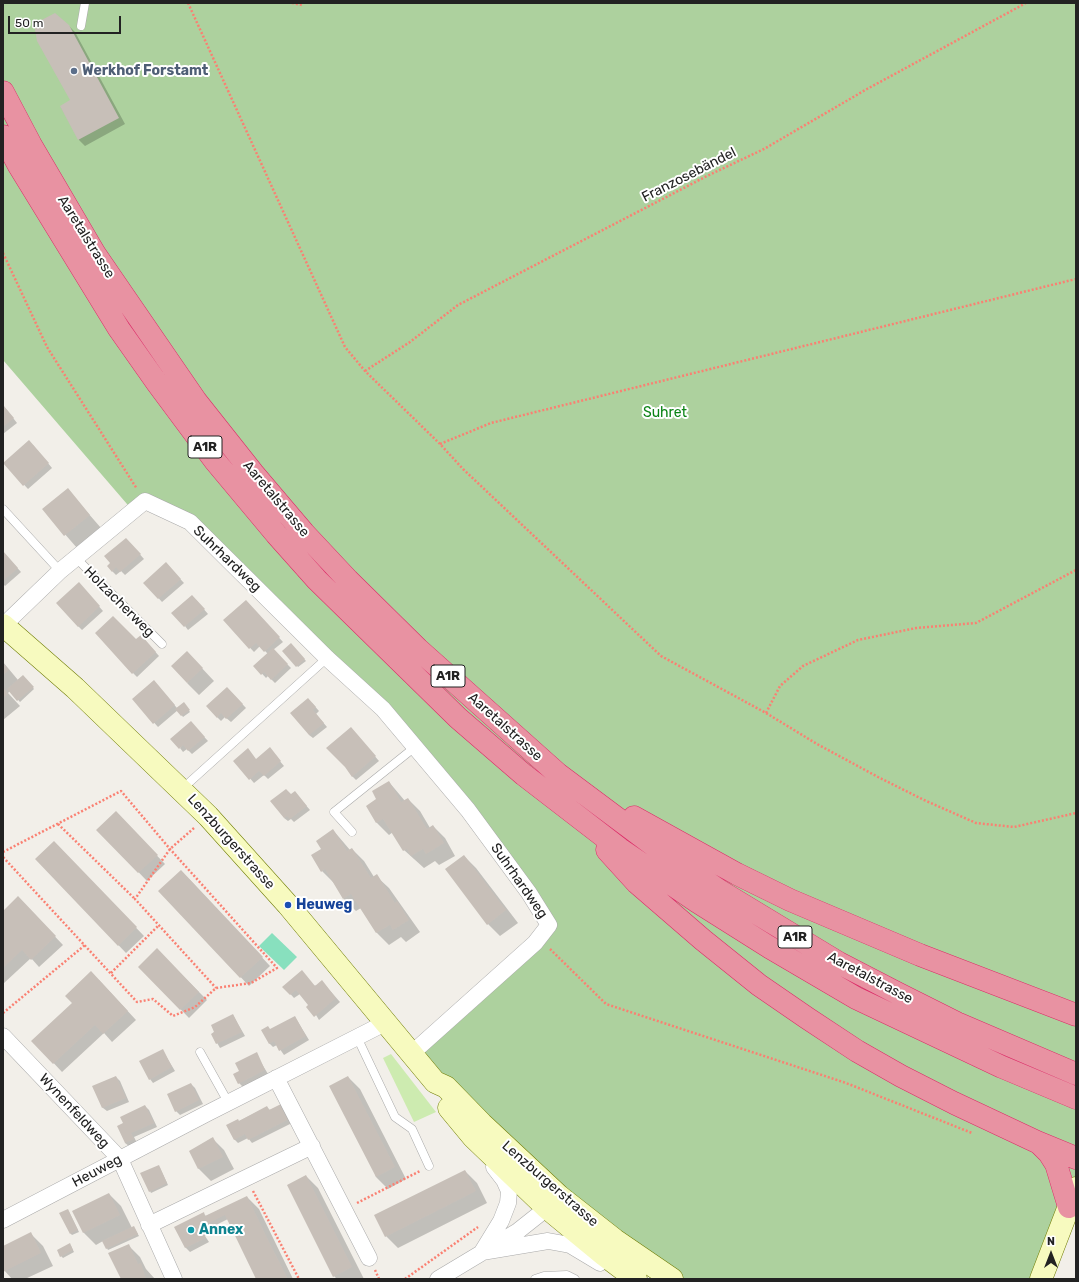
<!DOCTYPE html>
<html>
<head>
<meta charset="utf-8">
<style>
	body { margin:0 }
	#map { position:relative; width:1079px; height:1282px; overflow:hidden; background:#f2efe9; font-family:Rubik,sans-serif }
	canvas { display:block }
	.frame { position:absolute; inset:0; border:4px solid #222; pointer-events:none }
	.north { position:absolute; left:1031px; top:1234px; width:40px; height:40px; -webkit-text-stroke:3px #fff; paint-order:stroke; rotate:0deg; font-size:11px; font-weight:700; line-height:16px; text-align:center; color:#222 }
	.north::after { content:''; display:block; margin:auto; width:14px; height:18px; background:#222; clip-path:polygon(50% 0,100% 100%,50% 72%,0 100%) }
	.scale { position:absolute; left:8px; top:16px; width:113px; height:18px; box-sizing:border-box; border:2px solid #222; border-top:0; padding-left:5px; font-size:12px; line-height:14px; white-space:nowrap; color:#222; -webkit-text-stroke:3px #fff; paint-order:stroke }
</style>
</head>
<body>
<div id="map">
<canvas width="1079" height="1282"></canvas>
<div class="frame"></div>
<div class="north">N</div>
<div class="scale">50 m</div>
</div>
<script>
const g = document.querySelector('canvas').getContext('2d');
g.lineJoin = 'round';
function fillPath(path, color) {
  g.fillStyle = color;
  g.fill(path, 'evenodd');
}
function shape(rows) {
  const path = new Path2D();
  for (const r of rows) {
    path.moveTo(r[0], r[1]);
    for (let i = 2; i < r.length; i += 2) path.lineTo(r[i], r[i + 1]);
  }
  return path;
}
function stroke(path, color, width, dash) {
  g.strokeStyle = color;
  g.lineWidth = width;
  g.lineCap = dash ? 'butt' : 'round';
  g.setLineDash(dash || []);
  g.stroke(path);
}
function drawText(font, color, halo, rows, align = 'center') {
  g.font = font + ' Rubik,sans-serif';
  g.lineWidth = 4;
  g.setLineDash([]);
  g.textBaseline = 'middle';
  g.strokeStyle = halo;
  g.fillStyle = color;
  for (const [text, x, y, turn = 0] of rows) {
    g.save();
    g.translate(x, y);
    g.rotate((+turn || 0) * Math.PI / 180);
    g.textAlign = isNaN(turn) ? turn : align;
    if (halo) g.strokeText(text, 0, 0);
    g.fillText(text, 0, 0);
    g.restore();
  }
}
fillPath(shape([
	[391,1054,436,1112,414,1122,383,1058]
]), '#cdebb0');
fillPath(shape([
	[3,3,1076,3,1076,1188,1041,1279,652,1279,614,1255,411,1054,549,925,383,709,230,560,145,501,133,511,3,360]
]), '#add19e');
fillPath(shape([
	[272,933,297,957,284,970,259,946]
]), '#88e0be');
fillPath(shape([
	[68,25,75,32,125,124,85,146,79,140,61,107,71,101],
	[3,405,17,423,3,434],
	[33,445,52,468,28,489,4,463],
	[68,490,101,528,77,548,43,509],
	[130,543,144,559,125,575,121,571,116,575,112,571],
	[3,552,21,572,5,586,3,584],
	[166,564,184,583,162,602,145,583],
	[82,587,103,611,82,630,78,626],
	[196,600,208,614,188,630,185,626],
	[249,605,283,642,273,650,291,668,275,683,268,676,266,678,255,666,268,654,260,646,254,652,224,620],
	[145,640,159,656,137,677,133,673,136,641],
	[291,644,306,661,298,667,284,651],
	[3,662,18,680,23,676,34,689,20,702,10,691,8,693,20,706,3,720],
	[199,665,214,681,199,695,187,683],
	[158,686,177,708,185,705,190,712,183,717,178,710,158,727,133,699],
	[231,692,246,708,231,722,225,717,221,721,217,717],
	[312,703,319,711,316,714,327,727,313,738,309,735],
	[194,726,208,741,192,754,187,749,183,752,180,748],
	[354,732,379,761,356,780,352,776],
	[273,753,284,766,268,779,264,775,254,783,235,761,257,760],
	[389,782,405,801,408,799,420,811,430,828,433,826,445,838,455,856,439,865,435,861,424,868,404,850,393,832,389,835,377,823,367,806,378,799],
	[291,795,298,796,310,810,294,822,291,819,288,821,284,818],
	[116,813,165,864,147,881,98,830],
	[333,830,350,850,352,849,364,861,374,877,376,876,389,888,420,932,406,942,401,937,389,945,377,933,361,908,356,911,344,899,334,883,322,871,322,849],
	[54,842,144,936,126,953,36,859],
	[464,856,476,868,518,923,500,936,488,924],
	[189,879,270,966,249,986,160,891],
	[26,906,63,945,39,967,31,958,3,984,3,912],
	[157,950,207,1000,189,1018,140,967],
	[99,980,136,1020,112,1042,104,1033,62,1072,33,1041],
	[325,985,340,1002,319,1020,310,1005,300,994,294,998,284,987],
	[233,1015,245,1036,220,1048,212,1034],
	[295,1017,309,1040,284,1055,277,1045,273,1047,269,1043,271,1030],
	[163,1051,175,1071,153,1083,150,1079],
	[256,1054,268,1074,243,1087,239,1083,240,1071],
	[116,1077,120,1081,129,1102,107,1111,103,1108,94,1087],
	[348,1077,360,1089,406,1179,388,1189,376,1177],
	[191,1084,195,1088,203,1104,180,1115,176,1111],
	[281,1105,292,1123,252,1143,248,1138,238,1143,234,1139,239,1121,267,1107,270,1110],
	[145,1106,149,1110,157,1127,134,1137,137,1143,129,1146,125,1143,125,1124],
	[212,1138,224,1150,234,1169,211,1181,199,1169,190,1152],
	[160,1168,168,1185,151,1193,150,1191],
	[465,1171,477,1183,487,1203,398,1248,386,1236],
	[306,1176,318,1188,364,1279,337,1279,334,1276],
	[109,1194,121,1206,132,1228,135,1229,139,1236,108,1250,103,1241,96,1245,84,1233,73,1211],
	[247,1197,259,1209,293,1279,257,1279,228,1219,212,1227,214,1232,205,1236,209,1242,190,1252,186,1248,175,1228,203,1213,206,1216],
	[68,1210,79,1232,72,1235,71,1234],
	[31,1234,43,1246,53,1266,25,1279,12,1279,3,1269,3,1247],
	[128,1245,140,1257,146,1269,155,1279,122,1279],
	[71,1246,74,1252,63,1258,61,1256]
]), '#0003');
fillPath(shape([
	[55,13,69,25,119,118,78,140,60,106,70,100,37,41,34,24],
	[3,405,14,418,3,427],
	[29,440,49,463,23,486,3,463],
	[68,488,90,515,64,536,42,509],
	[126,538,141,554,120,572,116,567,112,572,107,566,110,563,104,556],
	[3,551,18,568,3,581],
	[166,562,181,579,158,599,143,583],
	[79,582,100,606,78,627,56,603],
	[192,595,205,609,184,627,171,613],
	[246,600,280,637,264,652,256,643,249,649,223,620],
	[113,616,136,639,141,635,156,652,132,674,95,633],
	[291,643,305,659,296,667,282,651],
	[273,648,288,664,271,680,264,672,261,675,253,666],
	[187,651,203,668,187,683,171,666],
	[3,663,9,670,3,675],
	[23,675,34,687,17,701,7,689],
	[154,680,175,705,153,724,132,699],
	[3,687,8,694,3,698],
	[227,687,243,704,226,719,221,713,217,718,206,706],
	[308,698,316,707,313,710,324,723,309,735,290,713],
	[184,702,190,710,181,716,175,709],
	[191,721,205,737,188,751,183,745,179,749,170,739],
	[351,727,376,756,352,777,345,767,326,748],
	[270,747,281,761,264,776,259,771,249,780,233,761,248,748,256,759],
	[389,781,401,802,408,798,427,829,433,825,444,843,426,854,423,849,411,856,407,849,403,851,383,819,376,823,366,806,376,799,372,791],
	[286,789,291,794,295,791,307,806,290,819,287,816,284,818,270,801],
	[116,811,158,855,138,873,96,830],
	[333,829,347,851,352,848,371,878,377,874,395,903,397,901,409,920,393,930,390,925,376,933,351,894,343,899,325,869,321,872,311,855,321,849,316,841],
	[54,841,137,927,118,946,35,859],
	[464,855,506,910,487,925,445,869],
	[181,870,263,957,240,978,158,891],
	[18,896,56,936,31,960,22,950,3,968,3,911],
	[157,948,199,992,180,1010,138,967],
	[302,970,315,986,322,980,336,998,314,1017,306,1007,308,1005,296,990,290,995,282,987],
	[91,971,128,1011,103,1034,95,1025,53,1064,31,1041,72,1003,65,996],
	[233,1014,242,1032,216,1044,211,1034,214,1032,211,1025],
	[295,1016,306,1036,279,1051,274,1041,269,1044,261,1030,268,1026,270,1029],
	[163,1049,172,1067,149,1080,139,1061],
	[257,1052,265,1070,238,1084,233,1074,239,1071,235,1063],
	[116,1076,126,1098,102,1108,92,1086],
	[348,1076,395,1167,376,1177,329,1086],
	[191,1083,199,1100,175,1112,167,1094],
	[281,1104,289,1119,248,1140,245,1134,234,1140,226,1125,238,1119,239,1121,267,1106,269,1110],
	[145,1105,154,1123,131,1133,134,1139,125,1143,117,1126,123,1123,120,1117],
	[213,1137,223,1157,198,1169,189,1151],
	[159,1165,167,1183,149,1192,140,1173],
	[465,1170,476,1191,385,1237,374,1215],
	[306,1175,352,1267,333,1277,287,1185],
	[109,1193,120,1215,83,1233,72,1211],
	[247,1196,270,1244,288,1279,256,1279,225,1215,209,1223,211,1228,202,1232,206,1238,185,1248,174,1227,204,1212,205,1216],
	[68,1209,78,1230,70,1234,59,1213],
	[134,1226,138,1234,106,1249,102,1241],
	[31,1232,41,1253,3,1272,3,1246],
	[70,1243,73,1250,60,1257,57,1250],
	[129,1244,138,1264,141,1263,146,1279,121,1279,108,1253]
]), '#c7bfb8');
const service = shape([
	[81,26,85,3],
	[3,509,60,571],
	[77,559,162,644],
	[182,789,327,658],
	[352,832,334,812,415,747],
	[357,1037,395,1117,412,1129,429,1166],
	[200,1052,228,1102],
	[535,1279,544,1276,567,1275,575,1279]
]);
const minor = shape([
	[4,625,60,571,145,501,190,522,327,658,383,709,468,810,529,893,549,925,535,943,411,1054],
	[3,1036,120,1159,174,1279],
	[276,1078,369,1258],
	[3,1220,206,1114,387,1022],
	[149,1225,312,1146],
	[482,1252,548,1241,570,1245,600,1263],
	[482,1252,501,1221,508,1203,509,1191,504,1180,494,1167],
	[438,1279,518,1231,547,1208]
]);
const secondary = shape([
	[3,625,75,688,208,816,288,905,435,1082,446,1087,482,1124,559,1196,615,1240,672,1279],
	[449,1108,473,1137,547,1208,604,1255,636,1279],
	[1041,1279,1076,1188]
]);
const motorway = shape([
	[3,92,31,145,95,254,196,401,253,473,304,533,348,580,418,649,558,774,665,854,720,891,839,963,899,994,957,1023,1076,1074],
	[3,136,19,166,119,329,157,383,215,461,276,534,317,580,458,718,524,775,620,849,696,901,769,947,856,998,1002,1067,1076,1098],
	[634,817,737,874,790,900,920,955,1076,1015],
	[607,850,637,883,703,940,759,985,807,1018,857,1051,901,1076,954,1103,1037,1142,1076,1158],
	[1040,1144,1049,1153,1056,1164,1069,1207,1076,1203]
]);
stroke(service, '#a9a9a9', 9);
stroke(minor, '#a9a9a9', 17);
stroke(secondary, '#707d05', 23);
stroke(motorway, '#dc2a67', 23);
stroke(shape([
	[188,3,345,347,365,371,440,444,463,469,661,656,766,713,817,744,878,777,924,800,976,823,1014,827,1076,813],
	[292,3,302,5,303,3],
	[3,253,47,347,137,489],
	[365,371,410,342,458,305,707,176,764,149,867,89,1026,3],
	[440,444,491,423,1076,279],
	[766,713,780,686,803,666,858,640,916,628,976,623,1076,570],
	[58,824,135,899],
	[194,828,170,849,135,899,216,988],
	[3,852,121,791,170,849,277,968,251,983,216,988,195,1007,173,1016,153,999,137,1002,3,857],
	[550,949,606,1004,846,1083,972,1133],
	[111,973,159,925],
	[3,1013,85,945],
	[253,1191,299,1279],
	[357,1203,420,1171],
	[375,1270,379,1279],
	[405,1279,478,1227]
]), '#fa8072', 2.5, [2, 2]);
stroke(service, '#fff', 8);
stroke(minor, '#fff', 16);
stroke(secondary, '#f7fabf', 22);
stroke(motorway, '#e892a2', 22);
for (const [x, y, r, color] of [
	[74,71,4,"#5c6f8a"],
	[288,905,4,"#1a4fb4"],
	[191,1230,4,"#0f9aa8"]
]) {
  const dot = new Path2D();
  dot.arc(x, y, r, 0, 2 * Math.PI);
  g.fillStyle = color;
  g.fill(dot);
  stroke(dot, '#fff', 1.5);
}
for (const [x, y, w] of [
	[205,447,34],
	[448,676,34],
	[795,937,34]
]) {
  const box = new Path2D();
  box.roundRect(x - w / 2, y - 11, w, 22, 3);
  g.fillStyle = '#fff';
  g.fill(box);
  stroke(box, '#222', 1);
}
drawText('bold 13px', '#222', null, [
	["A1R",205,447],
	["A1R",448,676],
	["A1R",795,937]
]);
drawText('bold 14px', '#4e5e75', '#fff', [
	["Werkhof Forstamt",82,71]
], 'left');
drawText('14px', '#222', '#fff', [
	["Franzosebändel",689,175,-27],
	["Aaretalstrasse",86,237,58],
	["Aaretalstrasse",276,499,50],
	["Suhrhardweg",227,559,44],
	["Holzacherweg",119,602,45],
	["Aaretalstrasse",505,727,42],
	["Lenzburgerstrasse",231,842,48],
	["Suhrhardweg",519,881,55],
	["Aaretalstrasse",870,978,28],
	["Wynenfeldweg",74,1111,47],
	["Heuweg",97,1171,-28],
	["Lenzburgerstrasse",550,1184,41]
]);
drawText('14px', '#0c8416', '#fff', [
	["Suhret",665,413]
]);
drawText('bold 14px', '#164399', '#fff', [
	["Heuweg",296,905]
], 'left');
drawText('bold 14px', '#0d838f', '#fff', [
	["Annex",199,1230]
], 'left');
</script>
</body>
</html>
